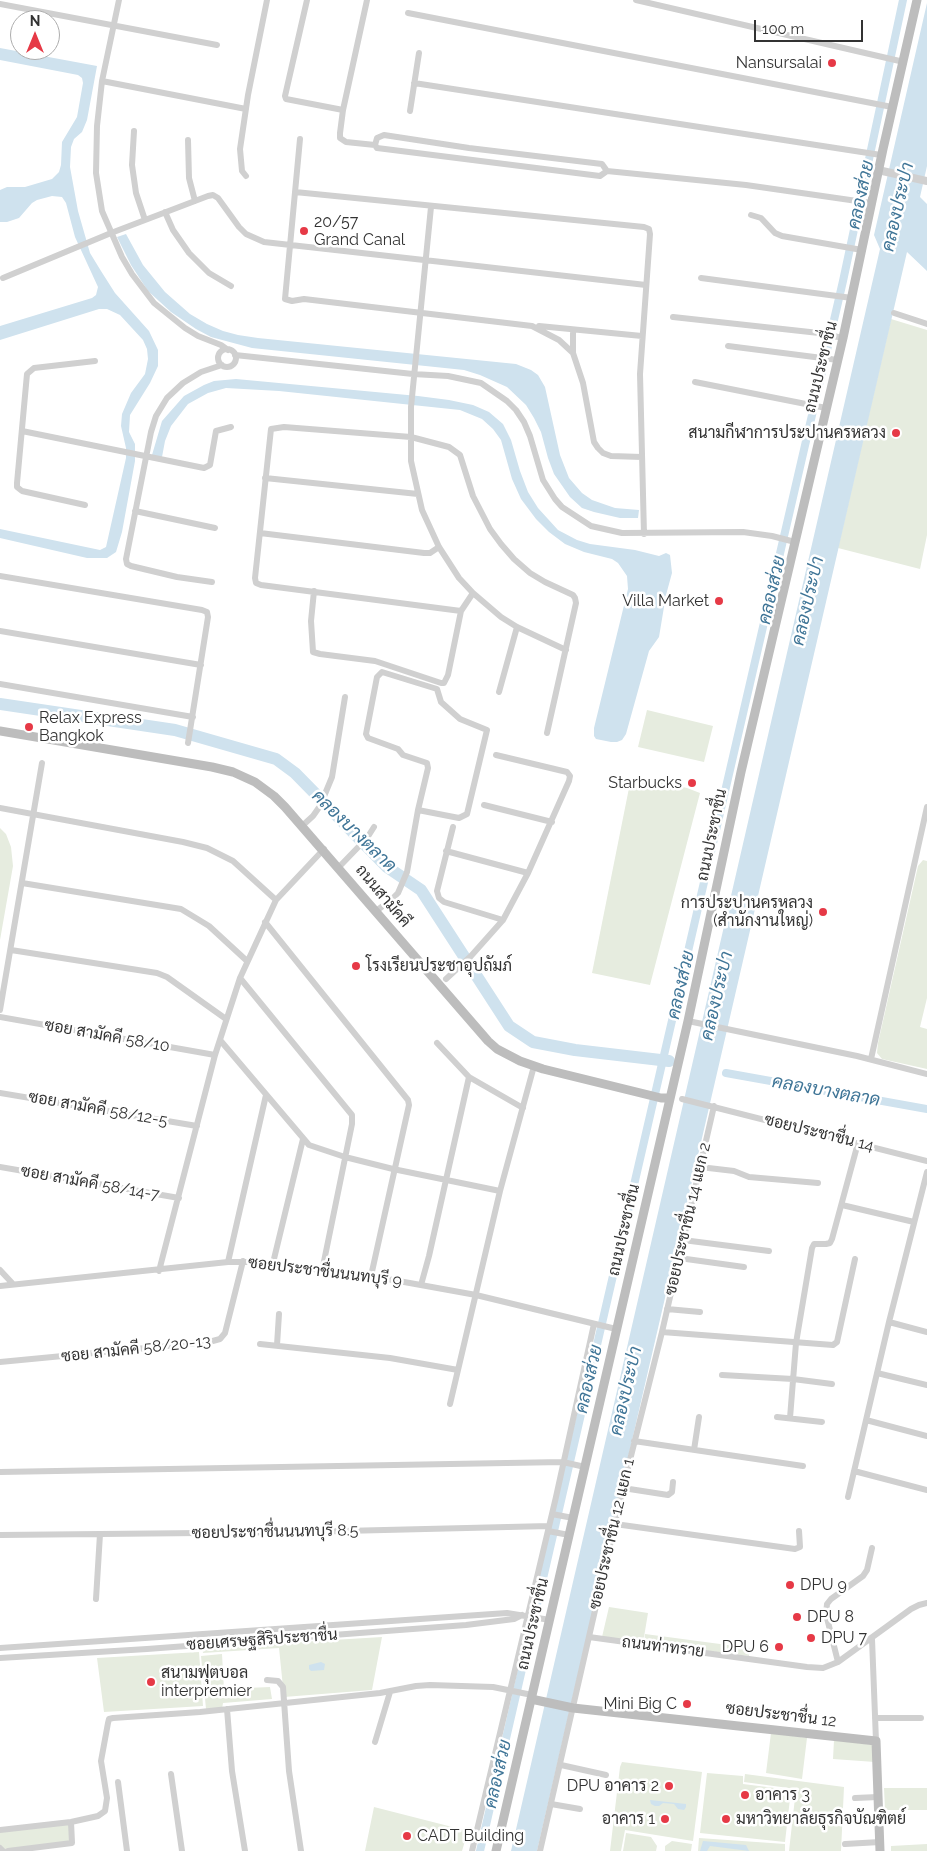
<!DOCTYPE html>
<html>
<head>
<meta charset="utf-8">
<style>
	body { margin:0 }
	#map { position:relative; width:927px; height:1851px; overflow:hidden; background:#fff; font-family:Raleway,sans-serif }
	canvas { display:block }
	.north { position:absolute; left:10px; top:10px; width:50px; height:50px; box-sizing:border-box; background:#fff; border:1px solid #adadad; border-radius:50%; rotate:0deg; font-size:14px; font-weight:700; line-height:20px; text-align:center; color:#333 }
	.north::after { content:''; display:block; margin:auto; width:18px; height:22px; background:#e63946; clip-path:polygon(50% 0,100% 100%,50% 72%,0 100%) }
	.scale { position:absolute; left:754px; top:20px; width:109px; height:22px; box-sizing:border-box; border:2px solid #333; border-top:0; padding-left:6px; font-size:15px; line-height:18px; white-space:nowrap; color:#333; -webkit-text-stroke:4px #fff; paint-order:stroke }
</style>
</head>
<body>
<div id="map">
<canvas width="927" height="1851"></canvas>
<div class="north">N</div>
<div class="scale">100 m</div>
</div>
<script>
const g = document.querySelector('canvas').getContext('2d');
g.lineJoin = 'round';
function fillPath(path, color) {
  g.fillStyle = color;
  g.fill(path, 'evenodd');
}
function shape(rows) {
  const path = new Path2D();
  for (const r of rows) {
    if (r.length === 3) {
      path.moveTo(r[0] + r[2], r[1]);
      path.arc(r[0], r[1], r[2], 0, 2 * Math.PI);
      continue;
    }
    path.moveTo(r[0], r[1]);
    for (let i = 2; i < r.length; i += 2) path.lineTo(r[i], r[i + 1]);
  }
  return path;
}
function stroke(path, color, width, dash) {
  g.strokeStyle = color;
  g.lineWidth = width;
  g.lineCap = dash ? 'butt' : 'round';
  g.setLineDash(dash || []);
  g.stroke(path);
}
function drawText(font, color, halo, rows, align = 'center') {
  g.font = font + ' Raleway,Sarabun,sans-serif';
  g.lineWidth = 5;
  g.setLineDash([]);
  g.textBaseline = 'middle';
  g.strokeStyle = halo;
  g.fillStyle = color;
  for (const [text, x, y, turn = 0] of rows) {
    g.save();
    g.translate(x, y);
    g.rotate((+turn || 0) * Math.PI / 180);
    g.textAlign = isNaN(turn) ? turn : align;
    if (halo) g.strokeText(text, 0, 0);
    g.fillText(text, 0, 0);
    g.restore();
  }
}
fillPath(shape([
	[891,319,927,330,927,535,920,569,838,548],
	[647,710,713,726,704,762,638,747],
	[631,778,643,778,687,788,700,793,650,985,592,973],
	[0,828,6,834,11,847,13,866,0,940],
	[923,860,927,861,927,998,920,1027,927,1029,927,1069,882,1059,877,1053,878,1043,918,866],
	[609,1607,648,1613,643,1643,602,1637],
	[645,1634,750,1648,749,1656,644,1643],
	[382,1637,372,1690,284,1697,279,1648,203,1653,202,1648],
	[199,1652,203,1706,104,1712,97,1658],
	[222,1654,224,1689,270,1687,272,1699,223,1703,222,1709,206,1709,201,1656],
	[771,1733,807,1738,802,1779,766,1773],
	[834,1740,874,1745,875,1762,833,1759],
	[622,1762,702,1772,693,1841,625,1830,621,1851,610,1851,620,1767],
	[707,1773,743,1776,743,1784,791,1790,785,1842,700,1833],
	[745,1774,844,1787,841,1851,789,1851,796,1789,744,1782],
	[884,1788,927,1788,927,1810,885,1810],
	[374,1807,468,1831,462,1851,365,1851],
	[70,1823,72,1844,0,1851,0,1831],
	[626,1833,651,1837,657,1846,656,1851,623,1851],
	[699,1838,785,1844,785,1851,698,1851],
	[672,1841,692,1844,691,1851,665,1851,665,1846],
	[927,1844,927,1851,891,1851,891,1846]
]), '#e6ecdf');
fillPath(shape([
	[927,3,927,166,920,197,927,204,927,271,907,252,537,1851,511,1851,880,249,874,235],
	[0,48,97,66,87,120,82,132,74,139,71,147,70,167,78,211,90,253,101,271,115,293,149,331,158,350,158,366,150,383,130,415,129,432,135,444,135,461,122,532,116,552,107,558,87,558,0,538,0,529,100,550,106,547,126,458,126,448,121,426,122,414,131,393,145,374,148,359,147,349,143,340,120,315,107,309,99,309,0,340,0,326,92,298,96,295,98,287,75,237,66,203,62,197,52,196,37,200,32,203,19,218,7,222,0,222,0,190,7,187,25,187,52,179,59,172,61,165,62,142,77,117,83,83,82,78,78,75,0,60],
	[126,234,143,265,165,292,190,314,207,324,223,331,238,335,258,338,516,364,531,370,538,375,545,387,560,455,569,478,582,493,592,500,615,508,639,510,638,518,620,518,594,512,582,508,570,497,554,474,548,458,541,432,534,418,526,405,507,387,480,375,464,370,252,348,211,337,196,329,171,312,148,291,131,265,117,237],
	[236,379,418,396,449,400,473,405,489,412,503,424,511,440,520,471,528,492,538,508,558,530,577,540,590,544,635,550,659,556,666,553,670,555,672,573,666,595,659,637,649,651,626,734,622,740,617,742,611,742,596,739,594,736,594,728,628,589,627,576,618,563,612,559,584,552,565,544,549,532,536,519,521,499,512,479,501,440,493,429,482,419,460,410,279,391,226,388,208,393,188,404,171,426,165,441,162,457,152,455,162,421,184,396,204,385,214,381],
	[321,1662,325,1664,324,1670,311,1671,309,1669,309,1665],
	[650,1800,686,1804,686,1807,684,1810,678,1809,674,1804,663,1803,659,1806,655,1806,651,1804],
	[703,1841,746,1845,749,1851,710,1846,707,1851,700,1851]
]), '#cfe2ee');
stroke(shape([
	[726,1073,927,1109],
	[480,1851,843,281,903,0]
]), '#cfe2ee', 8);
stroke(shape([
	[0,704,175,730,276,759,295,773,387,867,421,890,509,1026,533,1042,575,1050,669,1061]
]), '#cfe2ee', 12);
stroke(shape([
	[119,0,102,81,97,126,96,173,102,211,122,257,132,274,154,303,185,328,198,336,221,345,228,350],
	[307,0,285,96,286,99,343,110],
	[367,0,343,110,340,133,340,138,346,142,375,145],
	[636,0,904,62],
	[0,4,217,45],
	[408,13,892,107],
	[102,81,246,109],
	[414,83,881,155],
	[410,111,419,53],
	[134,131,132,165,136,193,145,220],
	[384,135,469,148,602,164,607,171,600,176,377,148,375,145,377,138,384,135],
	[300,139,285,299,292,301,304,299,532,326,559,340,573,353,583,383,594,442,598,448,603,453,611,456,642,457],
	[188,140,189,178,195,201],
	[607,171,746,185,871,203],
	[246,176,242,171,240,149,248,95,267,0],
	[295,192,644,227,649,229,650,234,640,374,644,534],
	[431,207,411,407,411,461,422,510,439,547,459,578,473,593,501,617,517,627,566,650],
	[165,212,173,230,189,253,209,273,231,286],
	[751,215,761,218,775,233,782,236,862,250],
	[3,278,111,233,208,196,213,195,218,198,239,227,246,234,264,242,646,285],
	[701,278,852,298],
	[894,313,927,324],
	[673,317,819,333,843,338],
	[539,326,642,336],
	[728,346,838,360],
	[227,358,9],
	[573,353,573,330],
	[235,355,413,374,448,376,481,383,507,401,516,410,524,422,530,436,543,480,555,499,562,507,591,526,622,533,743,532,772,536,795,542],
	[695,382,826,408],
	[22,431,204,468,210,465,216,431,231,427],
	[265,478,418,494],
	[85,505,22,491,17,487,17,483,27,374,34,368,95,361],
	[135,511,215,528],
	[260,533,424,553,430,553,439,547],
	[0,576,202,610,207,612,208,617,188,743],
	[212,582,177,577,131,566,127,564,126,559,151,432,156,416,167,398,183,383,201,372,222,365],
	[314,591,311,621,313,652,320,654,375,661,441,683,444,683,448,675,461,611,473,593],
	[461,611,261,585,256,583,255,578,271,429,284,427,411,437,449,447,460,455,473,496,490,529,501,544,514,559,530,573,545,582,573,595,575,598,576,603,547,733],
	[0,631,201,665],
	[0,684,193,717],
	[499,692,517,627],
	[484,805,552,822],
	[0,808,183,842,207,848,233,861,276,900],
	[302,826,313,816,320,806,332,777,345,697],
	[453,827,437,891,439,898,444,902,503,920],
	[446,851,528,873],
	[339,867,367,838,374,827],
	[22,883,181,909,209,926,247,961],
	[376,911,391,900,398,893,407,872,418,810,428,768,427,763,403,755,398,749,368,738,366,734,377,677,382,672,437,689,441,702,460,719,487,730,467,814,459,818,418,810],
	[265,922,408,1100,409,1105,371,1276],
	[11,950,157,973,167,977,226,1019],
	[240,978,352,1115,352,1124,322,1271],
	[446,979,471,956,503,920,528,873,569,781,570,776,567,772,496,755],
	[0,1010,42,763],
	[0,1017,215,1055],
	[688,1021,857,1056,927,1074],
	[220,1040,309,1145,345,1157,393,1169,500,1191],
	[437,1043,469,1077,523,1108],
	[871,1059,927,807],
	[0,1093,197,1126],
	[682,1099,927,1161],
	[0,1167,179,1198],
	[700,1167,734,1171,749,1177,818,1183],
	[842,1205,914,1222],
	[683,1240,769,1251],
	[679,1258,744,1267],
	[228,1262,266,1095],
	[273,1263,303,1139],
	[0,1270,13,1284],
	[159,1271,215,1055,240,978,276,900,324,849],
	[421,1285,429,1256,469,1077],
	[0,1286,228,1262,256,1262,371,1276,476,1295,616,1329],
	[667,1309,700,1312],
	[889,1322,927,1332],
	[662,1332,833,1345,837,1342,855,1259],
	[260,1344,390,1358,458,1370],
	[277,1345,279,1314],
	[0,1362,209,1342,220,1339,225,1333,243,1261],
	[877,1373,927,1385],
	[722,1375,793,1379,832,1384],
	[450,1404,500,1191,534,1066],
	[777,1417,822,1422],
	[790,1418,796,1343,812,1248,814,1244,826,1244,830,1243,832,1239,858,1143],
	[866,1420,927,1436],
	[634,1441,803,1466],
	[694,1450,699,1417],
	[854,1471,927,1490],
	[0,1472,563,1462,585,1467],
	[623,1488,668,1495,672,1492,673,1482],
	[848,1497,889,1322,927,1172],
	[552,1514,573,1518],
	[615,1524,795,1549,800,1547,799,1531],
	[548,1531,569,1535],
	[0,1535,302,1532,549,1526],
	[96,1599,100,1534],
	[589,1637,807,1667,823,1668,838,1662,911,1609,919,1605,927,1603],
	[872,1639,876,1741],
	[0,1648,507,1613,550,1620],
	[0,1658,147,1649,466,1625,514,1619,522,1615],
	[838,1662,826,1614,827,1604,831,1599,863,1576,867,1570,872,1548],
	[267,1680,278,1681,283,1687,289,1771,301,1851],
	[227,1709,232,1771,245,1851],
	[875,1718,921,1718],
	[375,1742,390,1692],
	[561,1765,606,1775],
	[171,1774,182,1851],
	[118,1782,127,1851],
	[855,1798,878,1797],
	[551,1804,580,1809],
	[0,1830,71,1822,98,1816,105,1811,107,1798,101,1761,108,1723,109,1719,113,1718,200,1712,380,1693,416,1686,430,1685,493,1687,532,1695],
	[845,1844,880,1842],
	[0,1848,3,1851],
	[8,1851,72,1843,71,1822],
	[472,1851,556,1497,594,1324],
	[540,1851,623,1488,662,1332,714,1106]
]), '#d0d0d0', 6);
stroke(shape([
	[878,170,927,181]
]), '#d0d0d0', 8);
stroke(shape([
	[0,731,212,767,233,772,255,782,274,796,285,807,488,1041,497,1049,520,1061,543,1069,661,1098,670,1098],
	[531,1699,573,1708,876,1741,880,1851],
	[496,1851,688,1021,741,772,843,338,883,149,917,0]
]), '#bdbdbd', 9);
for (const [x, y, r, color] of [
	[832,63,5,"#e63946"],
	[304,231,5,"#e63946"],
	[896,433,5,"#e63946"],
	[719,601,5,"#e63946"],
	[29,727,5,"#e63946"],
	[692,783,5,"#e63946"],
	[823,912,5,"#e63946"],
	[356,966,5,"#e63946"],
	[790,1585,5,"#e63946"],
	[797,1617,5,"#e63946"],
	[811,1638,5,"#e63946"],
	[779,1647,5,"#e63946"],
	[151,1682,5,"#e63946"],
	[687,1704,5,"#e63946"],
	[669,1786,5,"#e63946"],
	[745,1795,5,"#e63946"],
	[665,1819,5,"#e63946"],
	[726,1819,5,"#e63946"],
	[407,1836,5,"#e63946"]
]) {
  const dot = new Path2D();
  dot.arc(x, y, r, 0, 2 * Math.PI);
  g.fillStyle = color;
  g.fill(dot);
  stroke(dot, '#fff', 2);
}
drawText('16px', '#333', '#fff', [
	["Nansursalai",822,63,"right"],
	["20/57",314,222],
	["Grand Canal",314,240],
	["สนามกีฬาการประปานครหลวง",886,433,"right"],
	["Villa Market",709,601,"right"],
	["Relax Express",39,718],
	["Bangkok",39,736],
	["Starbucks",682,783,"right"],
	["การประปานครหลวง",813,903,"right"],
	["(สำนักงานใหญ่)",813,921,"right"],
	["โรงเรียนประชาอุปถัมภ์",366,966],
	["DPU 9",800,1585],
	["DPU 8",807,1617],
	["DPU 7",821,1638],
	["DPU 6",769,1647,"right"],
	["สนามฟุตบอล",161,1673],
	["interpremier",161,1691],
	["Mini Big C",677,1704,"right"],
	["DPU อาคาร 2",659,1786,"right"],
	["อาคาร 3",755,1795],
	["อาคาร 1",655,1819,"right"],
	["มหาวิทยาลัยธุรกิจบัณฑิตย์",736,1819],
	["CADT Building",417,1836]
], 'left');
drawText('16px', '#333', '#fff', [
	["ถนนประชาชื่น",821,367,-76],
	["ถนนประชาชื่น",712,835,-78],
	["ถนนสามัคคี",383,896,50],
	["ซอย สามัคคี 58/10",107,1036,10],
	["ซอย สามัคคี 58/12-5",98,1109,10],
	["ซอยประชาชื่น 14",819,1133,14],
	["ซอย สามัคคี 58/14-7",90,1183,10],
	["ซอยประชาชื่น 14 แยก 2",688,1219,-77],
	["ถนนประชาชื่น",624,1230,-77],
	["ซอยประชาชื่นนนทบุรี 9",325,1272,7],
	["ซอย สามัคคี 58/20-13",136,1349,-6],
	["ซอยประชาชื่นนนทบุรี 8.5",275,1532,-1],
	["ซอยประชาชื่น 12 แยก 1",612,1534,-77],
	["ถนนประชาชื่น",533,1624,-77],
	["ซอยเศรษฐสิริประชาชื่น",262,1640,-4],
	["ถนนท่าทราย",663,1647,7],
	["ซอยประชาชื่น 12",781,1715,7]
]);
drawText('italic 18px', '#3f7597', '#fff', [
	["คลองส่วย",861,195,-78],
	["คลองประปา",898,207,-77],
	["คลองส่วย",772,590,-77],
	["คลองประปา",808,601,-77],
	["คลองบางตลาด",354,831,44],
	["คลองส่วย",681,985,-77],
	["คลองประปา",717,996,-77],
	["คลองบางตลาด",826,1091,10],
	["คลองส่วย",589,1379,-77],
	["คลองประปา",626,1391,-77],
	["คลองส่วย",498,1774,-77]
]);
</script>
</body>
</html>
